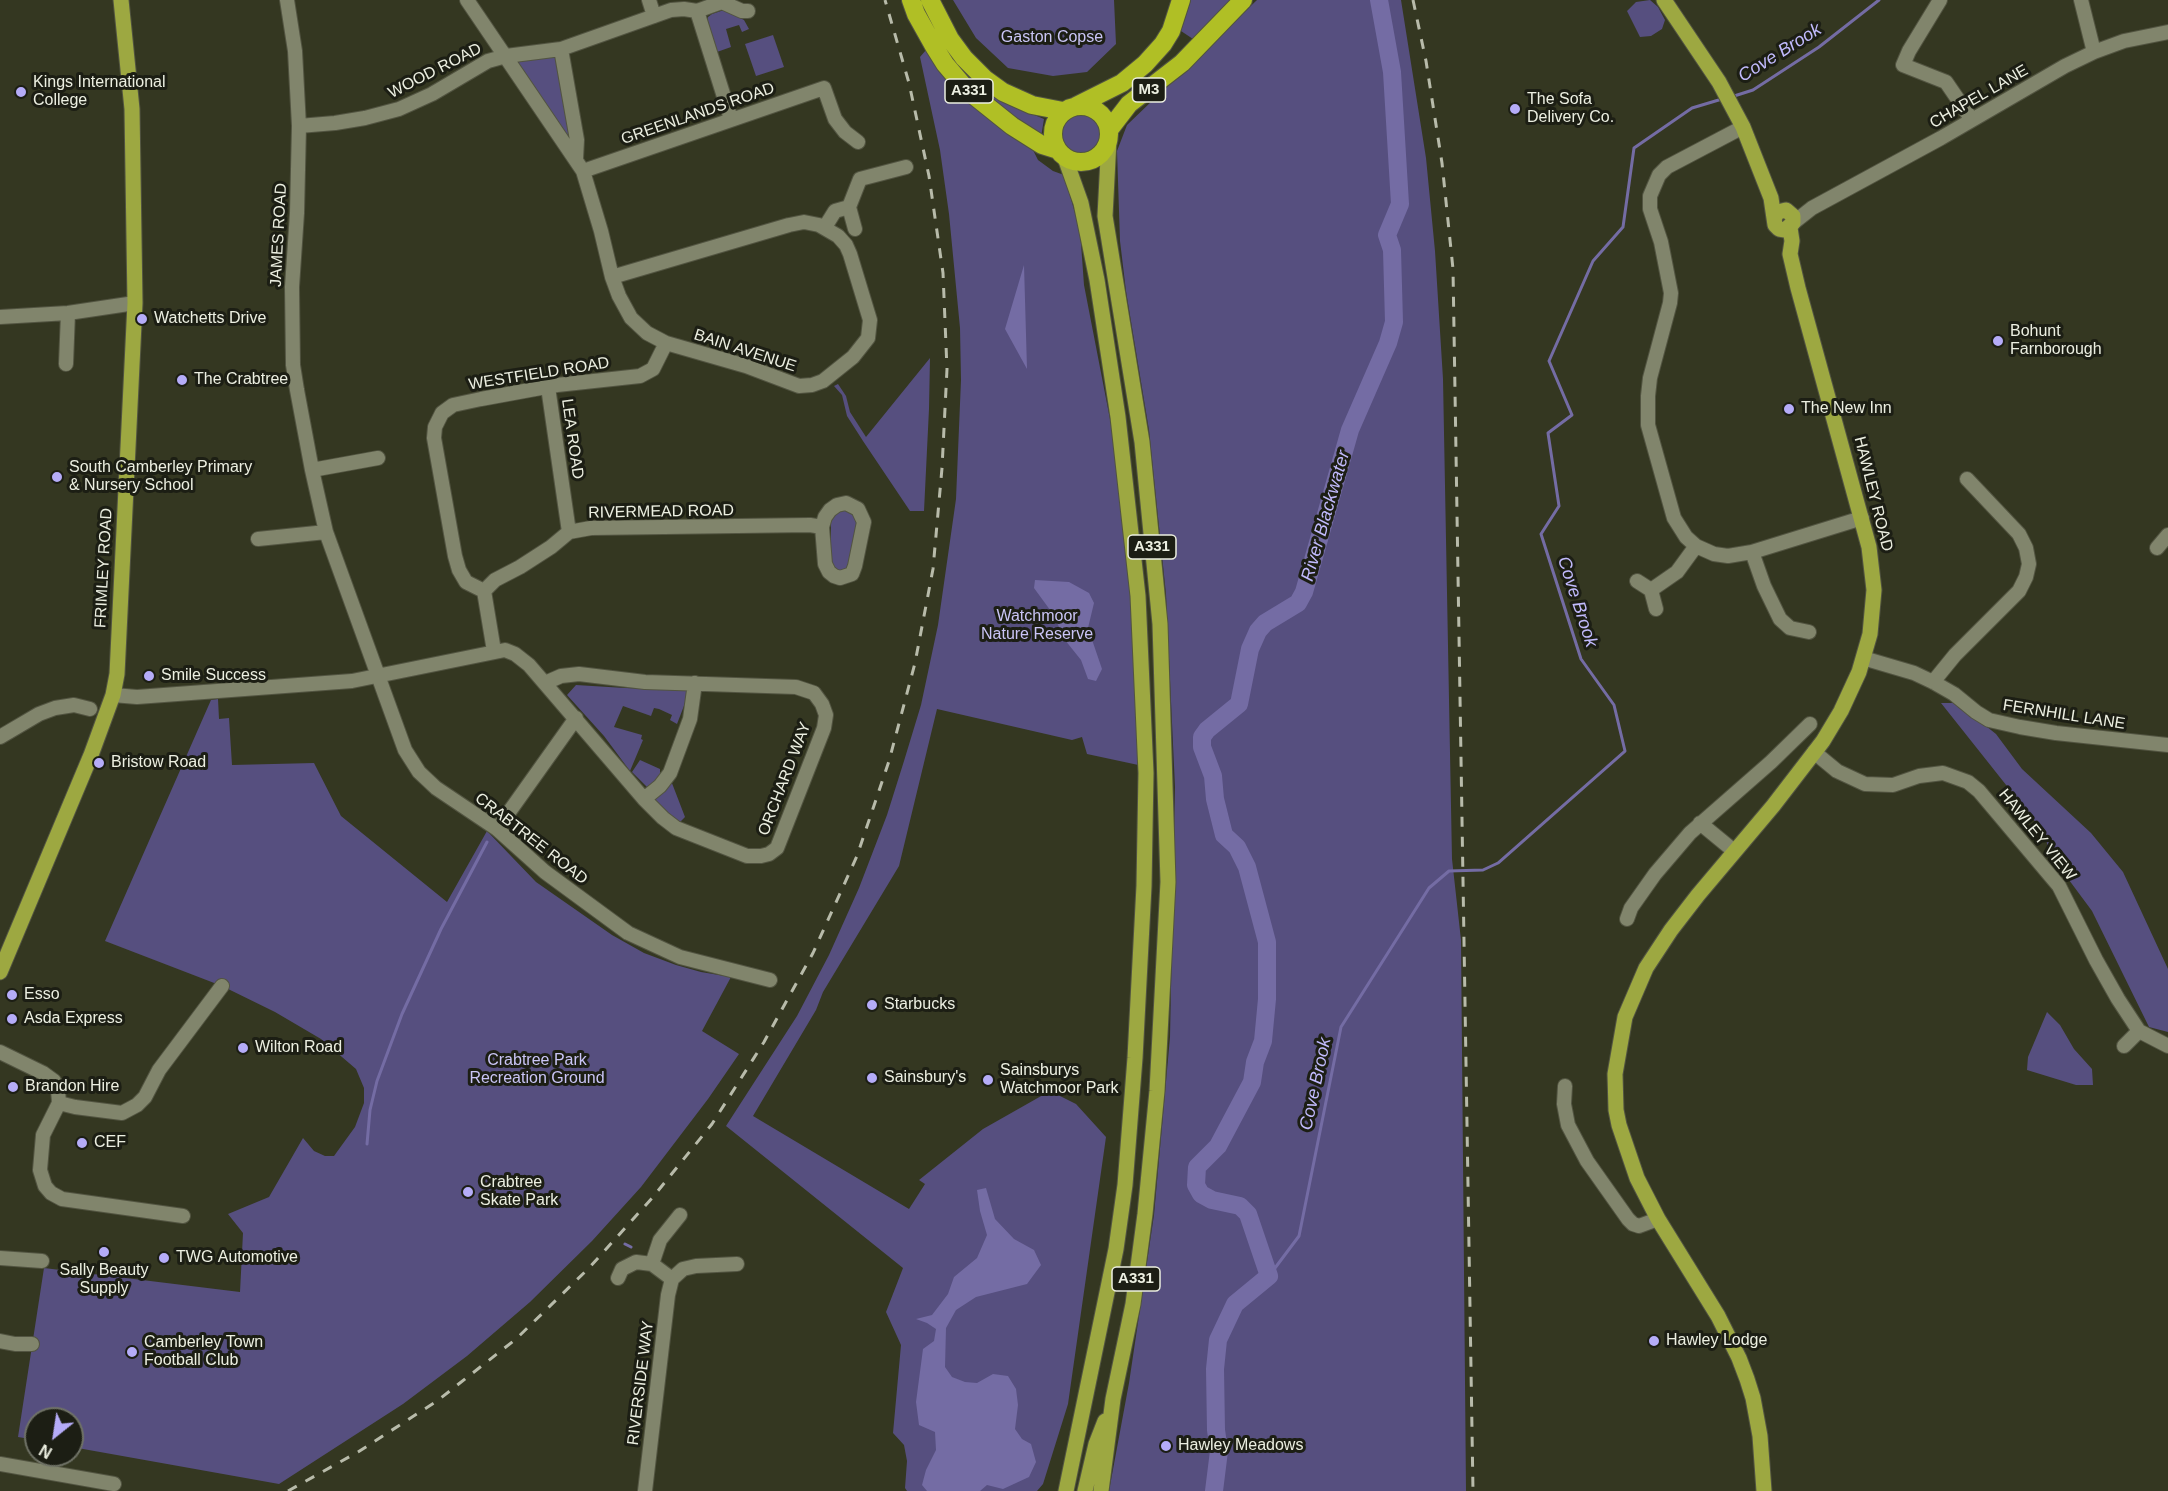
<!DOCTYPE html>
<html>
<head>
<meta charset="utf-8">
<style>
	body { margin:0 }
	#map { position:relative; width:2168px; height:1491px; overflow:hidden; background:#343721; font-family:Helvetica,sans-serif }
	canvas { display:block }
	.north { position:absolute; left:24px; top:1407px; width:60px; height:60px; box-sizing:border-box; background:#1c1e14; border:2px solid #6f7266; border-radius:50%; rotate:210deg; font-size:16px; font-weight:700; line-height:24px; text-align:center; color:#ecefe1 }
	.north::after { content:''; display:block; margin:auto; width:21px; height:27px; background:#b5acf8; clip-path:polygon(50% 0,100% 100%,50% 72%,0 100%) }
</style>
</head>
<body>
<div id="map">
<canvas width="2168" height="1491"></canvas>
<div class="north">N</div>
</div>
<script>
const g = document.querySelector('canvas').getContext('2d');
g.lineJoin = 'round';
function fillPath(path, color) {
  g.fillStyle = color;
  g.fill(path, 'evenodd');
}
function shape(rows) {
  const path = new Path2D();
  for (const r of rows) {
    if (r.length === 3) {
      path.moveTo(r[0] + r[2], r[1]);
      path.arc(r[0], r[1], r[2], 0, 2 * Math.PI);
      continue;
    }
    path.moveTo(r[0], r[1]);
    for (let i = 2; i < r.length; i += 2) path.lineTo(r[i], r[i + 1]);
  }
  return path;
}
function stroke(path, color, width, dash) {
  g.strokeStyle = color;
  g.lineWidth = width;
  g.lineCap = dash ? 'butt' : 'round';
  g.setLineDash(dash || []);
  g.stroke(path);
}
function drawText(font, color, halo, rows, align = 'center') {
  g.font = font + ' Helvetica,sans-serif';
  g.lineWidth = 6;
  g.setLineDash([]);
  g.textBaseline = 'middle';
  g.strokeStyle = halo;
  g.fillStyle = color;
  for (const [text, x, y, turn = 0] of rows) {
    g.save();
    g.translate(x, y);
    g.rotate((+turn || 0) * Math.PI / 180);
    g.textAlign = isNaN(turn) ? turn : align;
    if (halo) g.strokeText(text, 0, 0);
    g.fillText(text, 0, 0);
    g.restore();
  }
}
fillPath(shape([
	[953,0,1114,0,1116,44,1087,72,1053,76,1008,68,976,38],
	[1191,0,1231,0,1193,39,1181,31],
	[1257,0,1401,0,1426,158,1435,251,1443,379,1452,859,1461,940,1466,1491,1109,1491,1129,1383,1154,1215,1170,1037,1175,787,1166,594,1149,430,1126,291,1120,241,1117,151,1127,125],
	[1650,0,1658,7,1665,20,1662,29,1651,36,1640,37,1627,11,1636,2],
	[724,10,744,20,749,29,742,32,739,25,726,29,731,47,717,52,707,21,708,17,712,14],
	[773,35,784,67,756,76,745,44],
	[946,44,1013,106,1044,119,1041,137,983,96,952,63],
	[926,50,943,76,968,99,1031,146,1038,160,1053,171,1064,175,1080,230,1084,285,1115,445,1134,598,1143,766,1087,754,1082,737,1072,740,937,709,899,866,823,992,816,1010,753,1116,909,1209,925,1184,919,1180,983,1129,1050,1091,1076,1104,1106,1137,1068,1404,1043,1484,1037,1491,907,1491,905,1488,907,1461,904,1445,893,1433,901,1345,886,1312,903,1268,726,1126,797,1016,829,955,859,888,887,815,904,761,921,705,938,625,956,499,961,380,960,328,949,214,940,150,920,57],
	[550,55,557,59,573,138,570,140,518,64,520,60],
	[1080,134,20],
	[930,358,929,409,924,511,910,511,863,441,847,416,842,395,834,386,838,384,846,396,850,412,866,437],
	[840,510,846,510,855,514,859,523,850,565,847,570,842,572,836,571,831,565,831,516],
	[576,685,625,688,690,690,677,724,670,720,672,715,659,709,654,708,651,716,623,706,614,727,642,735,641,739,643,740,630,771,604,736,567,695],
	[218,699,219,719,229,718,232,765,314,763,341,816,447,902,487,831,536,882,612,935,644,953,676,965,701,972,731,977,702,1031,739,1054,708,1099,641,1187,592,1241,530,1302,467,1356,403,1404,279,1484,72,1447,72,1419,36,1419,36,1440,18,1437,44,1268,240,1292,243,1233,228,1214,269,1197,303,1138,314,1151,325,1156,334,1156,355,1127,364,1103,364,1088,356,1069,321,1039,275,1012,222,986,105,941,211,700],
	[1941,703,1957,703,1996,734,2022,769,2091,833,2123,872,2168,969,2168,1032,2149,1027,2092,911,2049,853,2045,834],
	[640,760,660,769,660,775,649,789,632,772],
	[670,778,685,817,679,823,666,813,650,797],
	[2047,1012,2060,1025,2074,1049,2092,1069,2093,1085,2076,1085,2027,1070,2028,1057]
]), '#564f7f');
fillPath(shape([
	[1024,265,1027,369,1005,329],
	[1035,580,1069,582,1089,593,1094,603,1088,628,1102,669,1096,681,1088,679,1081,660,1065,640,1053,614,1034,588],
	[986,1188,995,1219,1014,1239,1034,1250,1041,1265,1027,1284,976,1297,956,1310,946,1328,945,1367,952,1377,965,1382,977,1383,993,1374,1008,1376,1016,1389,1018,1405,1015,1429,1022,1439,1031,1444,1036,1462,1029,1477,1003,1489,987,1485,980,1491,927,1491,922,1485,926,1470,936,1450,935,1432,919,1425,916,1402,923,1349,934,1341,936,1329,927,1323,916,1319,932,1315,948,1294,954,1277,977,1258,987,1235,980,1211,977,1190]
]), '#746ca4');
stroke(shape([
	[1731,97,1753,90,1819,47,1879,0],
	[367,1144,370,1110,377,1081,402,1014,441,929,487,842],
	[625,1244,631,1247],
	[1269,1276,1299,1236,1341,1027,1429,888,1449,871,1483,870,1498,863,1625,751,1614,705,1581,659,1541,534,1559,506,1548,433,1572,415,1549,361,1593,261,1623,227,1634,148,1692,108,1722,99]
]), '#746ca4', 3);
stroke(shape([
	[1214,1491,1219,1451,1216,1430,1215,1369,1218,1340,1235,1304,1269,1276,1248,1214,1240,1206,1212,1200,1201,1194,1196,1185,1197,1167,1218,1146,1252,1082,1255,1062,1263,1041,1267,999,1267,942,1247,867,1237,847,1224,835,1215,799,1213,776,1202,747,1202,737,1207,730,1239,704,1250,649,1258,631,1265,623,1298,603,1304,592,1350,430,1388,343,1394,322,1392,250,1387,235,1400,204,1392,72,1379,0]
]), '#746ca4', 18);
const minor = shape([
	[287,0,295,51,299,126,297,213,292,287,293,365,297,390,312,470,326,532,405,750,419,772,436,788,497,829,545,872,628,933,680,957,770,980],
	[467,0,583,171,601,231,612,277,619,296,631,318,647,333,666,343,746,366,799,386,812,385,823,381,853,357,868,338,870,320,850,254,846,245,838,236,819,225,804,222,789,225,612,277],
	[649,0,654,16],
	[1940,0,1909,51,1903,65,1946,82,1972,120],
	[2081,0,2094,52],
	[722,2,742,11,748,11],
	[697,11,731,119],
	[561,49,577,140,576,159],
	[299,126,335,123,365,118,399,109,432,94,488,61,506,56,561,49,671,10,684,9,697,11,722,2,722,0],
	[1743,127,1667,167,1659,175,1650,196,1650,209,1661,242,1671,293,1670,303,1650,378,1648,396,1648,425,1674,518,1686,537,1696,546,1714,554,1728,556,1752,552,1862,518],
	[583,171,824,88,835,119,845,132,858,142],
	[849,207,855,229],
	[1793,223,1812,208,1941,138,2065,66,2094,52,2124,41,2168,32],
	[825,227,835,211,849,207,860,179,906,167],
	[0,317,68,313,135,303],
	[66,364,68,313],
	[548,387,569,532],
	[312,470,378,458],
	[258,539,326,532],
	[2157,548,2168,535],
	[1752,552,1764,586,1780,619,1790,628,1809,632],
	[1637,581,1651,590,1656,609],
	[1651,590,1677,572,1696,546],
	[484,591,495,580,520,567,551,547,569,532,591,528,810,525,822,527,825,517,830,510,837,505,846,503,858,509,864,522,855,566,852,574,840,578,834,576,829,572,825,564,822,527],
	[494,651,484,591,466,582,459,570,455,556,434,438,435,427,442,413,453,405,481,399,557,385,640,376,653,369,666,343],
	[1863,658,1914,673,1933,682,1954,694,1976,712,1989,720,2020,727,2056,733,2168,745],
	[1933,682,1955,655,2019,591,2026,577,2029,564,2026,548,2019,534,1967,479],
	[113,695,137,697,352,681,505,650,515,654,529,665,644,799,663,818,676,828,747,856,761,856,769,854,777,848,824,728,826,715,822,704,814,693,796,687,645,682,579,674,561,676,545,683],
	[0,737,39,714,55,708,74,705,90,709],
	[1814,752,1837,771,1865,784,1893,785,1919,776,1943,773,1968,782,1979,791,2059,886,2096,960,2118,999,2139,1031,2168,1046],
	[644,799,660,786,670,773,690,719,695,683],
	[1700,823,1734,851],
	[497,829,576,718],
	[1627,919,1631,908,1655,874,1690,833,1771,762,1810,724],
	[2124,1046,2139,1031],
	[0,1052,43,1073,54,1081,58,1090,59,1103,43,1135,40,1170,45,1186,51,1193,62,1199,183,1216],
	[1565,1086,1564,1104,1568,1125,1587,1161,1628,1219,1633,1224,1639,1226,1658,1219],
	[59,1103,75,1107,122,1113,137,1105,145,1097,159,1070,222,986],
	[0,1258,42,1261],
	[652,1264,660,1240,680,1215],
	[618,1278,622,1269,636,1262,652,1264,672,1279],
	[0,1341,15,1344,32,1344],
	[0,1464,114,1484],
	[645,1491,668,1295,672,1279,683,1269,696,1266,737,1264]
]);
const major = shape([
	[1664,0,1719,82,1743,127,1771,198,1775,225,1779,229,1785,230,1793,223,1793,216,1786,210,1778,212,1774,218],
	[1065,158,1081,203,1097,280,1118,417,1138,596,1146,773,1144,886,1135,1058,1125,1185,1116,1249,1066,1491],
	[0,972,91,755,113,695,117,674,135,303,132,109,121,0],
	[1085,1491,1096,1444,1105,1421],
	[1101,1491,1113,1399,1133,1304,1145,1214,1157,1091,1168,882,1160,624,1142,442,1105,216,1109,140],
	[1764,1491,1760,1436,1753,1398,1747,1379,1739,1358,1718,1316,1658,1219,1637,1178,1619,1125,1616,1110,1615,1074,1625,1017,1646,968,1671,930,1698,895,1773,806,1823,741,1841,711,1859,672,1870,634,1874,590,1869,547,1798,288,1790,254,1792,241,1790,228]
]);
const highway = shape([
	[911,0,916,14,935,48,945,64,967,90,1012,126,1042,145,1058,150],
	[930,0,950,39,964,58,985,79,1003,92,1032,105,1063,111],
	[1081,134,28],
	[1076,106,1122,83,1145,64,1163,44,1171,31,1181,0],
	[1109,130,1129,104,1182,63,1243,0]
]);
stroke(minor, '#525441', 16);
stroke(major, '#525441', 17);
stroke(highway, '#525441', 20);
stroke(minor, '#81856c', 14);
stroke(major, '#9da841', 15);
stroke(highway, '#b0bf25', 18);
stroke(shape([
	[1413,0,1426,61,1442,163,1453,269,1473,1491],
	[288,1491,358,1452,437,1401,516,1339,589,1268,653,1197,712,1124,764,1042,813,953,857,856,889,761,915,663,933,569,942,468,947,369,943,273,929,176,909,83,885,0]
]), '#b8bbaa', 3, [10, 10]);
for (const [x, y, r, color] of [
	[21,92,6,"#b5acf8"],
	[1515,109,6,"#b5acf8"],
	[142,319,6,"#b5acf8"],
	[1998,341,6,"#b5acf8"],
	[182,380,6,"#b5acf8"],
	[1789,409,6,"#b5acf8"],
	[57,477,6,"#b5acf8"],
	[149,676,6,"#b5acf8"],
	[99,763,6,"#b5acf8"],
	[12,995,6,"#b5acf8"],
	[872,1005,6,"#b5acf8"],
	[12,1019,6,"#b5acf8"],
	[243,1048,6,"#b5acf8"],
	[872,1078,6,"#b5acf8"],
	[988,1080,6,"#b5acf8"],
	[13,1087,6,"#b5acf8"],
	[82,1143,6,"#b5acf8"],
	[468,1192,6,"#b5acf8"],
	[104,1252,6,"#b5acf8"],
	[164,1258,6,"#b5acf8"],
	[1654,1341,6,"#b5acf8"],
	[132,1352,6,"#b5acf8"],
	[1166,1446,6,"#b5acf8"]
]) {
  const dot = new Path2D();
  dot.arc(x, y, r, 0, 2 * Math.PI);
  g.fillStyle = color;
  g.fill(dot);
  stroke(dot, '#1c1e14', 2);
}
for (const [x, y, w] of [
	[1149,90,33],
	[969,91,48],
	[1152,547,48],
	[1136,1279,48]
]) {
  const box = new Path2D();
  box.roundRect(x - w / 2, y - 12, w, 24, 4.5);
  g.fillStyle = '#1c1e14';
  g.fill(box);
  stroke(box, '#ecefe1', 1.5);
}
drawText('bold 15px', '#ecefe1', null, [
	["M3",1149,90],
	["A331",969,91],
	["A331",1152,547],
	["A331",1136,1279]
]);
drawText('16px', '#cac5f6', '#1c1e14', [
	["Gaston Copse",1052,38],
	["Watchmoor",1037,617],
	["Nature Reserve",1037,635],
	["Crabtree Park",537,1061],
	["Recreation Ground",537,1079]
]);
drawText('16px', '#ecefe1', '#1c1e14', [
	["WOOD ROAD",435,71,-27],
	["CHAPEL LANE",1979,97,-30],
	["GREENLANDS ROAD",698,114,-19],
	["JAMES ROAD",279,235,-87],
	["BAIN AVENUE",745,351,18],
	["WESTFIELD ROAD",539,374,-9],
	["LEA ROAD",572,439,82],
	["HAWLEY ROAD",1873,494,76],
	["RIVERMEAD ROAD",661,512,-1],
	["FRIMLEY ROAD",104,568,-87],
	["FERNHILL LANE",2064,715,9],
	["ORCHARD WAY",785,779,-69],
	["HAWLEY VIEW",2037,835,51],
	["CRABTREE ROAD",531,839,38],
	["RIVERSIDE WAY",641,1383,-83]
]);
drawText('16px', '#ecefe1', '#1c1e14', [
	["Kings International",33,83],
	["College",33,101],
	["The Sofa",1527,100],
	["Delivery Co.",1527,118],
	["Watchetts Drive",154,319],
	["Bohunt",2010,332],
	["Farnborough",2010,350],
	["The Crabtree",194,380],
	["The New Inn",1801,409],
	["South Camberley Primary",69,468],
	["& Nursery School",69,486],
	["Smile Success",161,676],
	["Bristow Road",111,763],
	["Esso",24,995],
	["Starbucks",884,1005],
	["Asda Express",24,1019],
	["Wilton Road",255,1048],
	["Sainsburys",1000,1071],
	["Watchmoor Park",1000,1089],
	["Sainsbury's",884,1078],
	["Brandon Hire",25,1087],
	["CEF",94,1143],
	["Crabtree",480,1183],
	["Skate Park",480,1201],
	["TWG Automotive",176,1258],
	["Sally Beauty",104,1271,"center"],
	["Supply",104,1289,"center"],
	["Hawley Lodge",1666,1341],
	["Camberley Town",144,1343],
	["Football Club",144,1361],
	["Hawley Meadows",1178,1446]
], 'left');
drawText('italic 18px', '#c1bafc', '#1c1e14', [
	["Cove Brook",1780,53,-32],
	["River Blackwater",1326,516,-74],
	["Cove Brook",1577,602,72],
	["Cove Brook",1316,1084,-78]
]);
</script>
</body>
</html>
